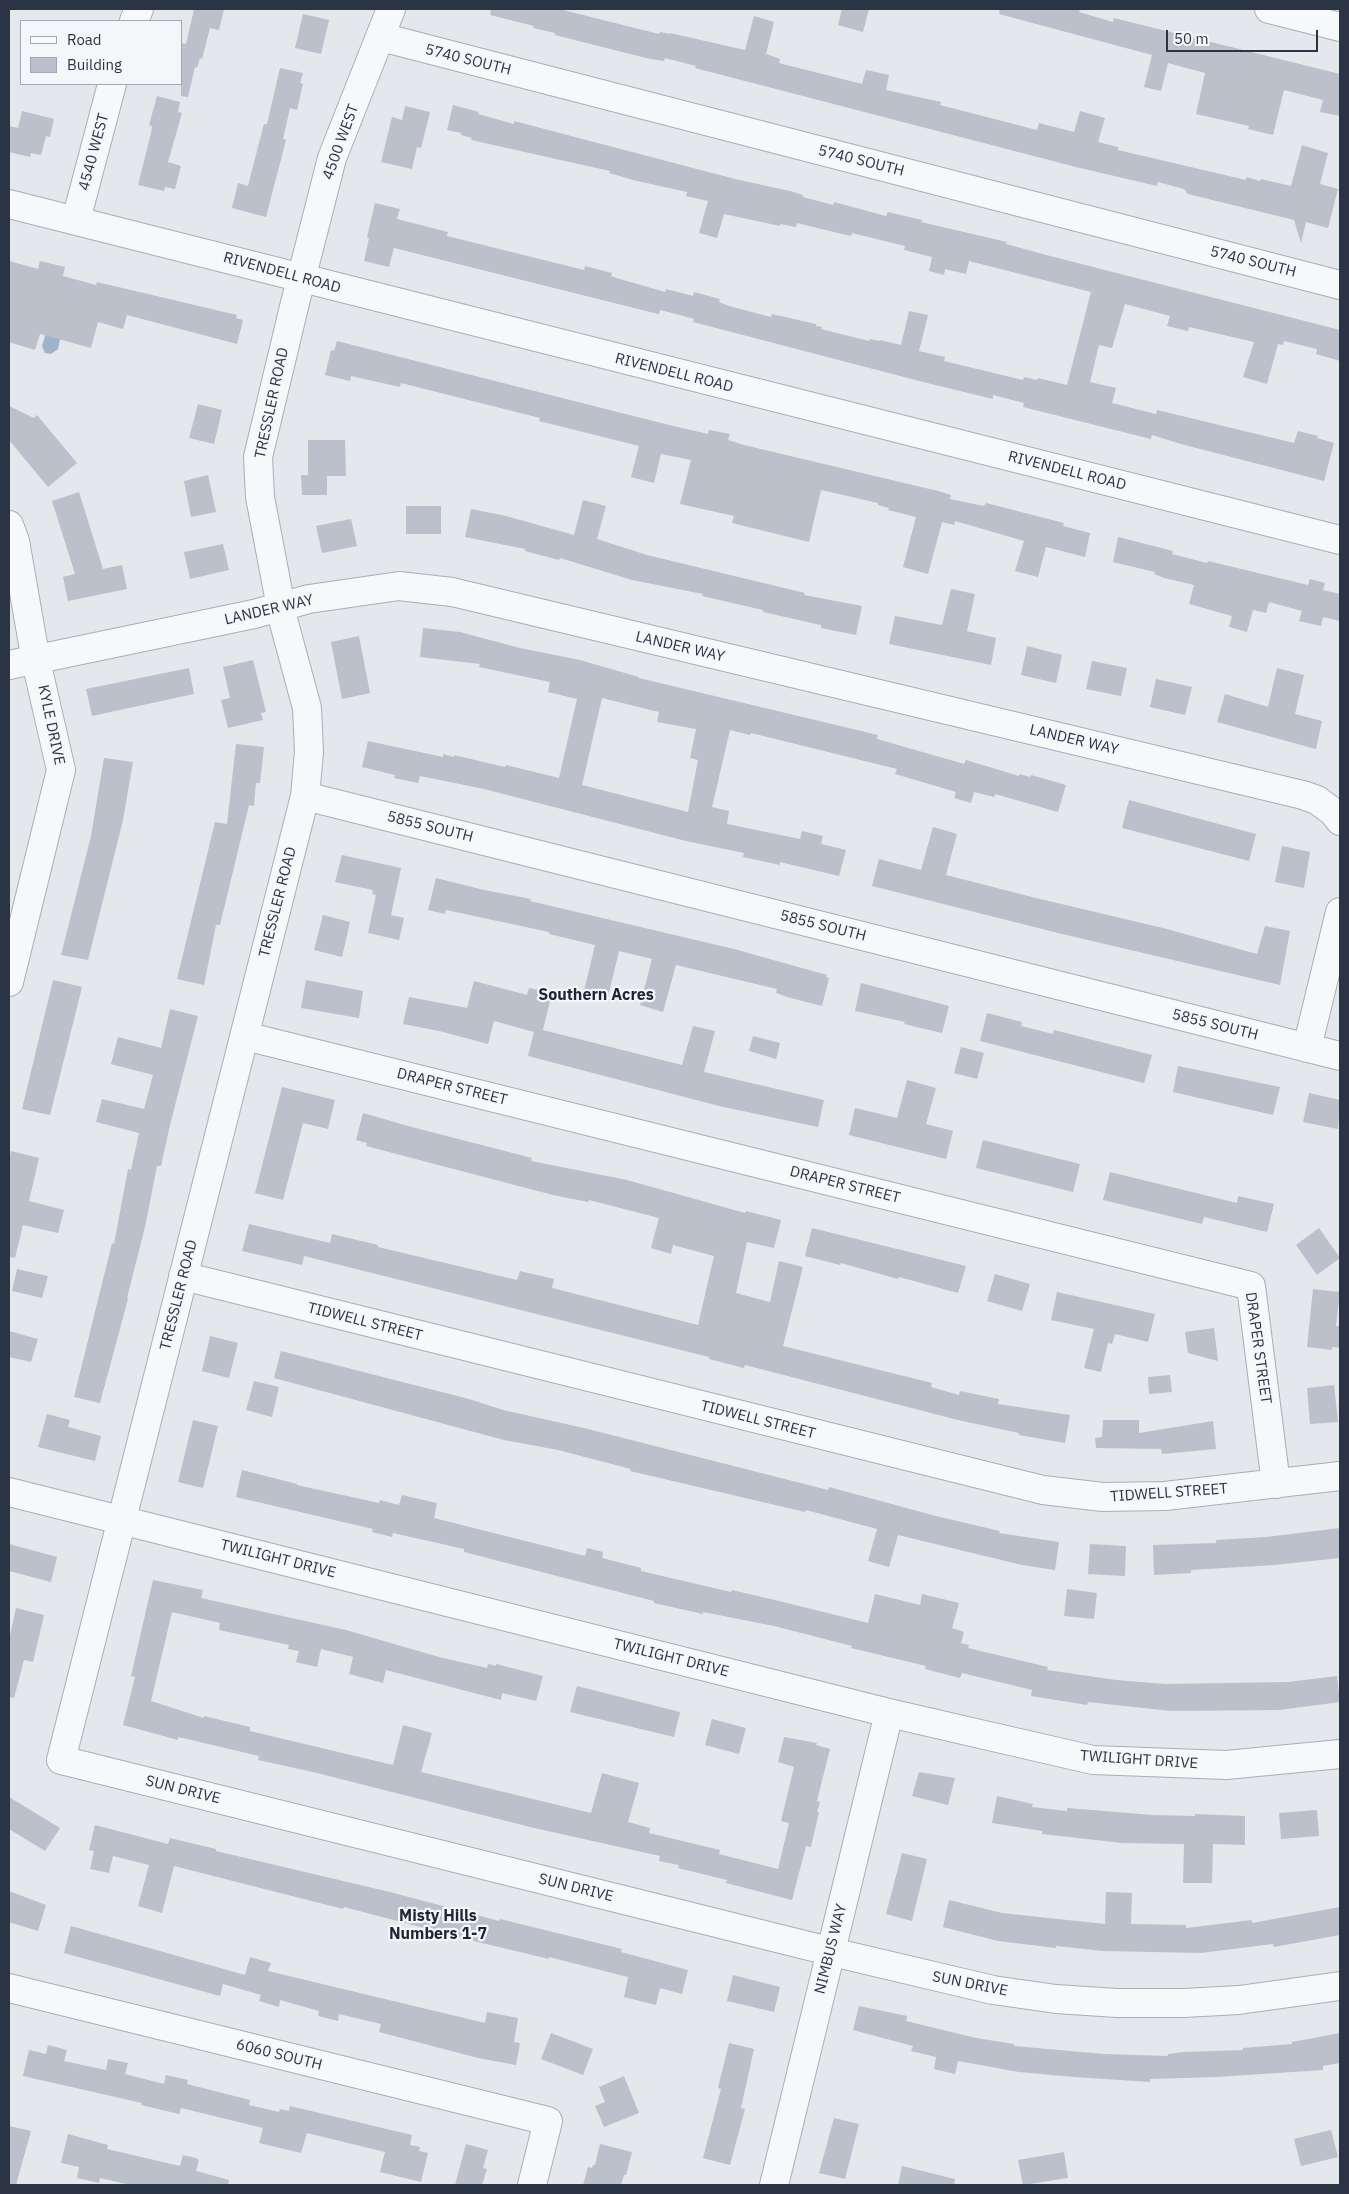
<!DOCTYPE html>
<html>
<head>
<meta charset="utf-8">
<style>
	body { margin:0 }
	#map { position:relative; width:1349px; height:2194px; overflow:hidden; background:#e4e7ec; font-family:"IBM Plex Sans",sans-serif }
	canvas { display:block }
	.frame { position:absolute; inset:0; border:10px solid #2b3445; pointer-events:none }
	.legend { position:absolute; left:20px; top:20px; width:162px; height:65px; box-sizing:border-box; background:#f4f6f9; border:1px solid #a4a8b1; margin:0; padding:6px 9px; list-style:none; font-size:15px; color:#2b3445 }
	.legend li { display:flex; align-items:center; gap:10px; height:25px }
	.legend b { width:25px; border:1px solid #a4a8b1 }
	.scale { position:absolute; left:1166px; top:30px; width:152px; height:22px; box-sizing:border-box; border:2px solid #2b3445; border-top:0; padding-left:6px; font-size:15px; line-height:18px; white-space:nowrap; color:#2b3445; -webkit-text-stroke:4px #f4f6f9; paint-order:stroke }
</style>
</head>
<body>
<div id="map">
<canvas width="1349" height="2194"></canvas>
<div class="frame"></div>
<ul class="legend">
<li><b style="height:6px;background:#f7f8fa"></b>Road</li>
<li><b style="height:14px;background:#bbc0ca"></b>Building</li>
</ul>
<div class="scale">50 m</div>
</div>
<script>
const g = document.querySelector('canvas').getContext('2d');
g.lineJoin = 'round';
function fillPath(path, color) {
  g.fillStyle = color;
  g.fill(path, 'evenodd');
}
function shape(rows) {
  const path = new Path2D();
  for (const r of rows) {
    path.moveTo(r[0], r[1]);
    for (let i = 2; i < r.length; i += 2) path.lineTo(r[i], r[i + 1]);
  }
  return path;
}
function stroke(path, color, width, dash) {
  g.strokeStyle = color;
  g.lineWidth = width;
  g.lineCap = dash ? 'butt' : 'round';
  g.setLineDash(dash || []);
  g.stroke(path);
}
function drawText(font, color, halo, rows, align = 'center') {
  g.font = font + ' "IBM Plex Sans",sans-serif';
  g.lineWidth = 4.5;
  g.setLineDash([]);
  g.textBaseline = 'middle';
  g.strokeStyle = halo;
  g.fillStyle = color;
  for (const [text, x, y, turn = 0] of rows) {
    g.save();
    g.translate(x, y);
    g.rotate((+turn || 0) * Math.PI / 180);
    g.textAlign = isNaN(turn) ? turn : align;
    if (halo) g.strokeText(text, 0, 0);
    g.fillText(text, 0, 0);
    g.restore();
  }
}
fillPath(shape([
	[48,326,62,330,58,349,51,354,45,353,42,346]
]), '#9fb4cc');
fillPath(shape([
	[194,9,224,9,219,30,210,28,202,59,200,58,197,68,195,67,188,97,181,96,181,43,186,44],
	[491,9,559,9,659,34,660,32,670,34,670,33,745,50,754,16,774,22,766,54,780,59,779,63,862,84,866,70,889,75,886,90,941,102,940,105,1037,130,1039,123,1074,132,1080,111,1105,118,1098,142,1118,147,1118,150,1246,180,1246,177,1260,181,1261,179,1291,186,1302,145,1328,153,1320,184,1338,189,1328,228,1306,222,1301,243,1294,220,1188,194,1184,189,1158,182,1157,186,1076,167,695,68,696,66,665,58,664,61,650,59,555,35,555,33,533,28,534,26,490,15],
	[842,9,869,9,863,32,838,25],
	[1000,9,1080,9,1079,12,1113,22,1114,18,1340,74,1340,116,1320,112,1323,100,1284,90,1273,135,1248,129,1249,126,1196,114,1205,73,1168,63,1161,91,1144,87,1152,55,999,14],
	[303,14,329,20,321,54,295,48],
	[280,68,303,73,300,83,303,84,297,110,290,108,283,139,286,140,266,217,232,208,238,183,248,186,260,139,264,124,267,124],
	[157,96,180,102,178,112,182,113,168,162,181,166,175,189,165,187,164,191,138,185,151,133,152,126,149,125],
	[453,105,479,112,478,114,514,124,514,121,735,179,790,191,803,195,803,197,833,205,834,202,886,216,888,212,922,220,921,222,1007,242,1006,244,1054,257,1340,330,1340,361,1316,354,1317,349,1284,341,1283,345,1278,344,1267,384,1243,377,1254,342,1189,327,1188,331,1167,326,1170,316,1125,304,1112,348,1099,345,1090,382,1116,388,1112,403,1156,414,1157,410,1294,443,1298,431,1318,436,1317,438,1334,443,1324,481,1181,444,1152,435,1151,439,1023,407,1024,403,993,395,993,399,927,383,693,322,694,319,676,314,660,310,659,314,646,311,394,248,389,267,364,261,369,238,367,237,375,203,400,209,397,219,448,232,447,236,584,270,585,266,612,273,611,276,620,279,665,292,666,289,693,296,694,292,720,299,719,302,729,306,771,317,772,314,816,324,816,326,822,327,821,329,869,341,870,339,880,341,880,340,901,345,909,311,928,315,919,351,945,357,944,361,1023,380,1024,377,1037,380,1038,378,1067,385,1091,292,969,261,966,274,945,269,944,275,929,271,932,257,904,250,905,246,852,233,851,236,846,235,797,223,796,227,780,224,780,226,724,214,717,238,699,233,708,201,686,196,687,192,633,180,609,173,610,171,471,140,472,138,461,135,461,133,447,130],
	[405,106,430,112,421,148,417,147,412,169,381,162,392,117,402,120],
	[22,111,54,119,50,137,46,136,41,155,31,153,30,157,9,152,9,126,18,128],
	[9,261,38,269,40,261,65,267,63,276,96,285,97,282,237,315,236,318,243,320,237,344,127,315,123,329,98,322,91,348,40,334,35,350,9,342],
	[337,341,665,424,708,434,709,430,730,434,728,440,744,445,938,491,951,495,950,499,984,506,986,503,1064,523,1063,526,1090,533,1085,557,1046,547,1038,577,1015,571,1024,541,955,521,954,525,942,522,928,574,903,567,916,517,888,510,889,508,878,505,878,503,821,490,809,542,732,523,734,516,680,504,691,460,661,454,654,483,631,477,639,446,539,421,540,418,401,383,400,387,351,376,350,381,325,375,331,350,334,351],
	[198,404,222,410,214,444,189,438],
	[9,406,34,418,37,415,77,463,48,487,9,440],
	[308,440,345,440,346,476,327,476,327,495,302,495,301,475,308,475],
	[208,475,216,512,191,517,184,481],
	[79,492,103,569,122,565,127,589,68,601,63,577,75,574,52,501],
	[583,500,606,506,597,539,647,555,805,593,804,595,862,606,856,635,821,628,821,625,763,612,763,610,702,596,703,594,632,580,560,558,559,560,525,551,525,549,465,537,471,509,506,516,574,535],
	[406,506,441,506,441,534,406,534],
	[351,519,357,546,322,553,316,526],
	[1118,537,1173,551,1172,554,1207,563,1208,561,1308,585,1310,579,1325,583,1323,590,1340,594,1340,621,1323,617,1321,626,1299,621,1302,611,1269,602,1266,613,1253,610,1247,632,1229,627,1232,616,1189,604,1194,585,1164,578,1154,574,1155,572,1113,562],
	[223,544,229,570,190,579,184,552],
	[951,589,975,594,967,631,996,638,991,665,889,644,895,616,942,625],
	[423,628,460,632,520,648,580,660,639,677,639,678,878,735,877,739,964,764,966,760,1019,776,1019,774,1030,777,1031,775,1066,785,1058,812,995,794,994,797,974,792,971,803,954,798,956,792,895,774,897,769,751,733,750,735,730,730,712,807,729,811,727,824,800,839,802,831,823,836,821,844,846,850,839,876,780,862,780,865,743,857,744,853,686,841,484,789,420,776,418,783,394,778,395,775,362,767,368,741,443,757,443,754,454,757,454,755,505,767,506,765,559,778,577,699,548,692,550,682,479,667,480,664,420,657],
	[602,698,659,712,657,722,696,729,690,758,698,760,688,812,582,785],
	[359,636,370,693,342,699,331,642],
	[1027,646,1062,655,1056,683,1021,675],
	[253,660,266,712,261,713,263,720,228,728,221,700,230,698,223,667],
	[1092,661,1127,668,1121,696,1086,689],
	[189,668,194,694,92,716,86,689],
	[1277,668,1304,675,1295,714,1322,721,1316,749,1217,722,1225,694,1268,707],
	[1156,679,1192,687,1185,715,1150,707],
	[236,744,264,747,260,783,256,783,254,806,249,805,220,925,216,925,204,985,177,979,215,822,227,824],
	[104,758,133,762,123,820,88,960,61,955,91,836],
	[1129,800,1256,834,1249,861,1122,828],
	[933,827,957,834,946,875,1036,898,1163,928,1257,954,1265,926,1290,931,1280,985,1058,933,872,886,879,859,921,870],
	[1282,846,1310,852,1304,888,1275,882],
	[342,855,401,868,391,915,404,918,399,940,368,933,376,895,372,894,373,890,335,882],
	[436,878,484,890,531,899,530,901,734,949,827,975,826,977,829,978,822,1006,787,997,776,993,777,989,676,965,663,1012,640,1005,652,959,619,951,608,997,584,991,595,945,549,934,549,932,446,910,445,914,428,910],
	[323,915,350,922,342,957,314,950],
	[53,980,82,987,50,1115,22,1109],
	[306,980,363,991,359,1018,301,1008],
	[474,981,527,995,529,988,552,993,543,1030,682,1065,693,1026,715,1031,704,1072,824,1100,818,1127,719,1106,528,1056,534,1032,494,1021,488,1044,439,1031,403,1024,409,997,467,1008],
	[861,983,949,1006,942,1033,904,1024,905,1022,855,1011],
	[170,1009,198,1016,170,1125,161,1166,157,1166,145,1227,127,1298,128,1299,100,1403,74,1397,112,1243,114,1244,128,1169,131,1170,139,1133,96,1122,102,1099,144,1109,153,1075,111,1064,118,1037,161,1048],
	[987,1013,1022,1022,1021,1026,1053,1034,1054,1030,1152,1055,1144,1083,980,1041],
	[753,1036,780,1043,776,1059,749,1051],
	[961,1047,984,1053,977,1079,954,1073],
	[1178,1066,1280,1087,1273,1115,1173,1092],
	[907,1080,936,1088,926,1124,953,1131,946,1159,849,1135,855,1108,897,1118],
	[282,1087,335,1100,328,1129,303,1123,283,1200,255,1193],
	[1309,1093,1340,1100,1338,1129,1303,1122],
	[363,1113,408,1126,532,1158,531,1161,627,1180,745,1213,746,1211,781,1220,774,1248,747,1242,736,1293,770,1302,779,1261,803,1267,783,1346,932,1383,931,1387,959,1395,960,1391,999,1399,998,1404,1070,1415,1065,1443,1019,1435,1019,1433,958,1420,745,1365,744,1368,709,1359,709,1357,304,1256,302,1265,242,1251,249,1224,330,1243,332,1234,378,1245,378,1247,517,1280,520,1271,554,1279,552,1288,698,1325,714,1256,673,1245,671,1254,651,1248,659,1218,589,1200,588,1202,553,1195,366,1146,367,1143,356,1140],
	[983,1140,1080,1164,1073,1192,976,1168],
	[11,1151,39,1158,29,1201,64,1210,58,1233,23,1225,15,1258,9,1257,9,1162],
	[1110,1172,1237,1203,1238,1196,1274,1204,1267,1232,1204,1217,1202,1224,1103,1200],
	[812,1228,966,1266,958,1293,899,1277,898,1279,841,1263,840,1265,805,1256],
	[1319,1228,1340,1258,1317,1275,1296,1245],
	[17,1269,48,1276,42,1298,12,1291],
	[995,1274,1030,1284,1022,1311,987,1301],
	[1313,1289,1340,1292,1336,1326,1340,1326,1340,1348,1332,1347,1332,1350,1307,1347],
	[1057,1292,1155,1314,1148,1342,1115,1334,1112,1344,1108,1343,1101,1372,1084,1368,1094,1329,1051,1320],
	[1214,1328,1218,1361,1188,1353,1185,1332],
	[9,1331,38,1339,31,1362,9,1357],
	[210,1336,238,1343,229,1378,202,1371],
	[281,1351,469,1399,503,1410,584,1428,828,1490,829,1487,936,1516,1000,1531,999,1533,1059,1542,1055,1570,1022,1565,898,1535,889,1567,868,1561,877,1529,806,1510,805,1512,630,1471,631,1469,558,1450,504,1440,274,1378],
	[1170,1375,1172,1392,1149,1394,1148,1377],
	[254,1381,279,1387,272,1417,246,1410],
	[1334,1385,1338,1422,1310,1424,1307,1388],
	[47,1414,70,1420,68,1427,101,1436,95,1461,38,1447],
	[193,1420,218,1426,203,1488,178,1482],
	[1103,1420,1139,1420,1139,1433,1213,1421,1216,1449,1162,1454,1161,1449,1096,1448,1095,1438,1102,1437],
	[242,1470,297,1484,297,1485,379,1503,380,1500,399,1505,402,1495,437,1503,434,1518,585,1556,587,1548,603,1552,602,1558,641,1568,641,1571,731,1592,732,1590,779,1601,868,1623,875,1594,920,1605,922,1594,959,1603,952,1628,964,1632,961,1643,969,1645,968,1648,1048,1667,1047,1670,1116,1680,1165,1684,1288,1682,1337,1676,1340,1702,1279,1710,1171,1711,1088,1702,1087,1705,1031,1696,1032,1690,962,1673,960,1678,925,1669,926,1666,851,1648,852,1646,774,1626,703,1612,703,1614,654,1603,654,1601,464,1552,464,1549,393,1533,392,1537,372,1532,373,1529,236,1497],
	[1340,1528,1340,1558,1274,1565,1191,1570,1191,1573,1154,1575,1153,1545,1216,1543,1216,1540,1266,1537],
	[9,1544,57,1557,51,1582,9,1571],
	[1090,1544,1126,1546,1125,1576,1088,1574],
	[153,1580,203,1590,201,1598,346,1630,439,1657,487,1668,488,1664,496,1666,496,1664,543,1676,536,1701,502,1693,501,1700,386,1670,383,1683,349,1674,353,1657,321,1649,317,1667,296,1662,299,1651,288,1649,289,1645,219,1630,220,1623,172,1612,151,1701,204,1718,204,1716,250,1727,250,1731,393,1765,403,1725,432,1733,421,1772,591,1813,602,1773,639,1783,628,1822,650,1828,649,1833,720,1850,719,1854,778,1869,789,1823,781,1821,794,1767,778,1762,784,1737,817,1743,816,1745,830,1749,817,1801,820,1802,817,1812,819,1812,811,1847,806,1846,792,1900,726,1883,727,1880,678,1868,679,1865,659,1861,660,1856,530,1827,313,1772,258,1760,259,1756,187,1739,178,1737,178,1740,123,1725,135,1677,131,1676],
	[1067,1589,1097,1593,1094,1619,1064,1616],
	[16,1608,44,1615,33,1662,24,1660,14,1698,9,1697,9,1640],
	[577,1686,680,1712,674,1737,570,1712],
	[712,1719,746,1728,739,1754,705,1745],
	[919,1772,955,1778,948,1805,912,1796],
	[997,1796,1033,1804,1032,1807,1067,1811,1067,1808,1153,1815,1195,1816,1195,1814,1245,1816,1245,1845,1213,1844,1212,1883,1183,1883,1184,1844,1122,1843,1042,1834,1042,1831,992,1823],
	[9,1797,60,1828,45,1851,9,1829],
	[1317,1810,1319,1836,1281,1839,1279,1813],
	[95,1825,168,1844,170,1838,216,1849,216,1851,394,1893,499,1921,500,1919,622,1949,621,1952,688,1970,682,1994,660,1988,656,2005,624,1997,628,1977,549,1957,549,1959,478,1942,344,1907,343,1909,174,1866,162,1913,138,1906,149,1865,113,1856,109,1873,90,1869,94,1851,89,1850],
	[902,1853,927,1859,912,1921,886,1914],
	[9,1891,46,1905,38,1931,9,1922],
	[1106,1892,1132,1893,1131,1924,1186,1925,1186,1928,1252,1920,1252,1923,1340,1907,1340,1935,1274,1947,1273,1944,1201,1953,1103,1951,1056,1946,1056,1948,998,1941,943,1927,949,1900,1002,1913,1105,1924],
	[71,1926,245,1975,250,1957,271,1963,268,1971,485,2023,487,2012,518,2018,514,2042,520,2043,516,2065,478,2058,379,2032,381,2024,339,2014,338,2021,318,2016,319,2011,280,2000,279,2007,259,2001,261,1995,223,1984,220,1996,64,1953],
	[733,1975,780,1987,774,2012,727,2001],
	[859,2006,907,2016,906,2021,976,2038,1014,2044,1014,2046,1104,2054,1168,2056,1168,2054,1183,2052,1243,2050,1243,2048,1292,2044,1292,2042,1340,2033,1340,2063,1323,2066,1323,2070,1217,2077,1150,2079,1150,2082,1074,2077,1019,2072,958,2061,955,2074,934,2069,936,2057,911,2051,913,2046,853,2030],
	[551,2033,593,2049,583,2075,541,2059],
	[729,2043,754,2049,741,2108,745,2109,730,2165,703,2158,721,2089,718,2088],
	[48,2045,67,2050,64,2061,106,2070,108,2059,128,2063,125,2074,164,2084,166,2075,188,2080,187,2084,250,2100,249,2105,279,2112,280,2109,289,2111,290,2106,412,2135,410,2145,420,2147,419,2151,428,2153,421,2182,380,2172,385,2152,307,2133,301,2153,259,2143,263,2128,181,2108,179,2114,141,2105,142,2103,23,2076,29,2050,46,2054],
	[624,2076,639,2113,604,2127,595,2106,605,2102,599,2087],
	[834,2118,859,2124,845,2179,819,2173],
	[9,2126,31,2131,16,2185,9,2185],
	[1331,2130,1338,2157,1301,2166,1294,2139],
	[68,2134,108,2145,107,2149,180,2166,183,2155,196,2158,199,2160,196,2171,229,2180,228,2185,130,2185,100,2178,99,2183,77,2178,79,2167,61,2163],
	[466,2144,488,2150,483,2168,487,2169,482,2185,455,2185],
	[600,2144,632,2152,626,2175,624,2175,621,2185,583,2185,588,2167,592,2168,593,2165,595,2165],
	[1064,2152,1068,2178,1023,2185,1018,2160],
	[902,2166,955,2179,954,2185,898,2185]
]), '#bbc0ca');
const minor = shape([
	[391,9,332,158,294,307,258,457,260,497,284,623,307,708,309,752,305,796,61,1760,849,1956,993,1990,1056,1999,1117,2003,1184,2003,1239,2000,1340,1986],
	[1269,9,1340,27],
	[134,21,139,9],
	[381,37,1340,285],
	[9,204,1340,540],
	[76,220,112,84],
	[9,525,15,541,36,661,61,770,9,982],
	[9,665,254,614,309,599,399,586,452,592,1303,795,1317,800,1333,812,1340,821],
	[305,796,1340,1056],
	[245,1036,1251,1286,1276,1484],
	[1307,1048,1340,912],
	[183,1276,1043,1490,1103,1497,1165,1496,1340,1476],
	[9,1492,889,1713,1093,1760,1226,1765,1340,1754],
	[9,1988,548,2121,532,2185],
	[774,2185,889,1713]
]);
stroke(minor, '#a9aeb7', 30);
stroke(minor, '#f7f8fa', 28);
drawText('15px', '#2b3445', '#f4f6f9', [
	["5740 SOUTH",468,60,14],
	["4500 WEST",341,142,-70],
	["4540 WEST",94,152,-75],
	["5740 SOUTH",861,161,14],
	["5740 SOUTH",1253,262,14],
	["RIVENDELL ROAD",282,273,15],
	["RIVENDELL ROAD",674,373,14],
	["TRESSLER ROAD",272,403,-78],
	["RIVENDELL ROAD",1067,471,14],
	["LANDER WAY",269,610,-13],
	["LANDER WAY",680,647,13],
	["KYLE DRIVE",51,725,78],
	["LANDER WAY",1074,740,13],
	["5855 SOUTH",430,827,14],
	["TRESSLER ROAD",278,902,-76],
	["5855 SOUTH",823,926,14],
	["5855 SOUTH",1215,1025,14],
	["DRAPER STREET",452,1087,14],
	["DRAPER STREET",845,1185,14],
	["TRESSLER ROAD",179,1295,-76],
	["TIDWELL STREET",365,1322,14],
	["DRAPER STREET",1258,1348,82],
	["TIDWELL STREET",758,1420,14],
	["TIDWELL STREET",1169,1493,-4],
	["TWILIGHT DRIVE",278,1559,14],
	["TWILIGHT DRIVE",671,1658,14],
	["TWILIGHT DRIVE",1139,1760,4],
	["SUN DRIVE",183,1790,14],
	["SUN DRIVE",576,1888,14],
	["NIMBUS WAY",831,1949,-76],
	["SUN DRIVE",970,1984,11],
	["6060 SOUTH",279,2055,14]
]);
drawText('bold 16px', '#1d2536', '#f4f6f9', [
	["Southern Acres",596,995],
	["Misty Hills",438,1916],
	["Numbers 1-7",438,1934]
]);
</script>
</body>
</html>
